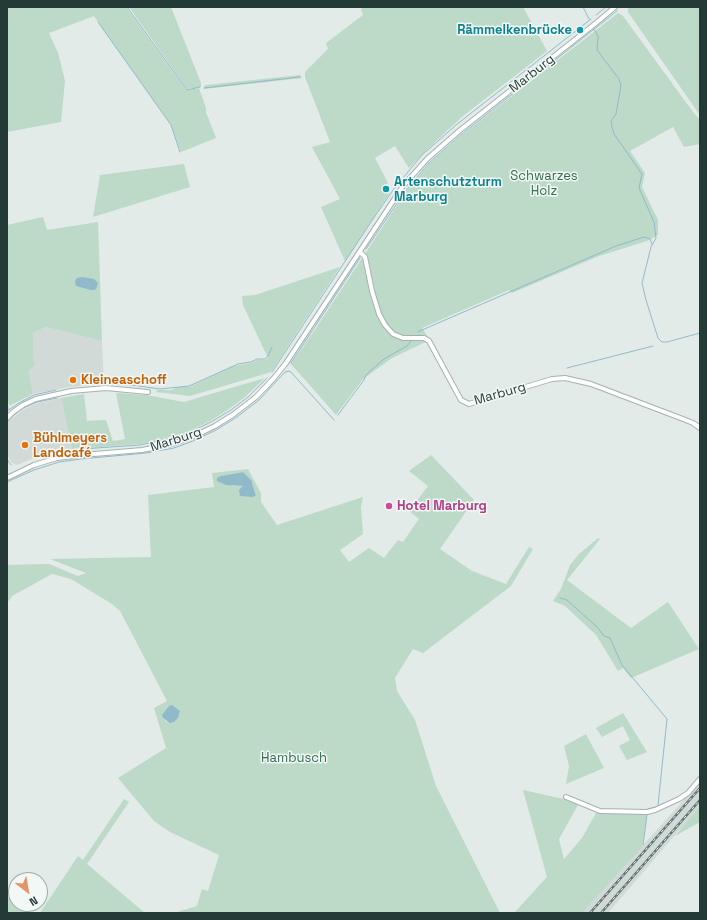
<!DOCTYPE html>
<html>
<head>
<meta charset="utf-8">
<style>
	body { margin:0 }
	#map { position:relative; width:707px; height:920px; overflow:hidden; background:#e2ebe8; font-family:"Space Grotesk",sans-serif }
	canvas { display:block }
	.frame { position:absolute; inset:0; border:8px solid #243a36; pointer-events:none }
	.north { position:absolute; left:8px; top:872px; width:40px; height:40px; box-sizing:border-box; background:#f2f8f6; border:1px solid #a0aca9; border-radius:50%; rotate:149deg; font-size:11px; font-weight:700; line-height:16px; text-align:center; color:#243a36 }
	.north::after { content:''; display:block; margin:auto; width:14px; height:18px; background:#e39568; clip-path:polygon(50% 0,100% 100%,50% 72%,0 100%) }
</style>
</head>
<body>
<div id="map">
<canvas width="707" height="920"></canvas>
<div class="frame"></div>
<div class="north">N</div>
</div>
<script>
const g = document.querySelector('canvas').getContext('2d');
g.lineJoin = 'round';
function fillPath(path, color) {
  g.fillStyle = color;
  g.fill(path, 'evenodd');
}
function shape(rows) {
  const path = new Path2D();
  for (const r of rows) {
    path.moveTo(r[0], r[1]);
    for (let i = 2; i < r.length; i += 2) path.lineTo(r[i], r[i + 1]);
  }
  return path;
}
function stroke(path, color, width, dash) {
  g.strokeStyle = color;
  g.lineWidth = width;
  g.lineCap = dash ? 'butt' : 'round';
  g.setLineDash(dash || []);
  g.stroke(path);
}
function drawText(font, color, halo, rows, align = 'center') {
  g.font = font + ' "Space Grotesk",sans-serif';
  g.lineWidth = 3;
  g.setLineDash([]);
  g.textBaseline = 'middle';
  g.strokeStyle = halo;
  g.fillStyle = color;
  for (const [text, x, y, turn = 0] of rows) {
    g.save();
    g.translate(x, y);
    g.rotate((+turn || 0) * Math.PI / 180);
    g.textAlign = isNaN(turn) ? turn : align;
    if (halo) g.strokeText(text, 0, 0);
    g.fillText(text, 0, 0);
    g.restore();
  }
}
fillPath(shape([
	[46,327,102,341,104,384,69,387,33,394,29,371,34,366,33,333],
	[61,398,72,449,46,453,17,465,12,463,7,455,7,424,15,416,24,409,38,403],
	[700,782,700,806,608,913,582,913]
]), '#d1dad7');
fillPath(shape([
	[7,7,126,7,186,90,199,88,206,108,206,112,216,138,181,152,171,125,94,16,49,33,58,53,65,81,61,122,7,132],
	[129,7,171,7,201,83,201,87,187,89],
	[364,7,523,7,547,51,463,116,437,140,409,168,395,146,375,158,388,183,384,189,389,194,345,261,321,207,340,199,312,147,330,142,305,77,305,72,328,49,326,43,363,15,361,9],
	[628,7,700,7,700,114,697,111,628,12],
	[618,13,623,16,693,112,700,120,700,144,684,147,673,127,630,151,645,173,642,187,658,220,658,235,647,241,599,256,512,293,509,290,422,328,430,340,392,358,363,379,336,415,291,364,314,331,405,193,430,163,462,135],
	[300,75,302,78,204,89,204,87,206,85],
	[184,164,190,187,93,217,100,175],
	[43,217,47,230,98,222,102,341,46,327,33,333,34,366,29,371,33,394,9,406,7,393,7,225],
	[340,267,271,372,190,396,156,392,157,390,171,390,178,387,189,387,234,366,251,363,257,360,265,360,268,358,243,305,242,296,255,295],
	[265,378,245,397,229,409,210,421,190,431,155,441,140,444,72,449,61,398,84,394,87,421,106,420,113,441,125,439,116,393,146,395,184,402],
	[431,455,474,500,440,549,472,571,506,584,529,547,533,549,511,586,423,653,413,649,395,678,397,691,415,720,436,786,500,913,174,913,197,906,202,889,208,891,219,855,170,832,154,821,118,778,166,748,154,708,167,701,130,630,120,611,112,604,71,579,52,574,12,596,7,603,7,565,49,564,78,576,86,573,50,559,151,557,148,495,214,487,212,473,248,469,261,493,261,502,277,525,363,497,361,507,363,534,340,550,349,562,369,548,384,558,398,540,403,542,419,519,409,511,428,486,409,471],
	[243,472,252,483,256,494,244,486,233,486,221,476],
	[180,711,178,718,167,722,163,718,162,715],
	[598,538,600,539,567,580,631,628,668,602,699,649,631,678,623,668,618,671,596,635,565,606,553,601,561,589,570,565,579,554],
	[623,713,647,752,627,760,619,746,630,740,623,726,602,737,596,728],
	[586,734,604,768,566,784,569,766,564,746],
	[523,790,564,799,578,805,559,839,564,859,582,838,596,813,647,813,642,847,582,913,514,913,547,877],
	[124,799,129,802,87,864,145,913,40,913,78,856,83,860],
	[700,806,700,822,675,836,683,826],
	[7,896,16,902,16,904,19,904,32,913,7,913]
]), '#bdd9c8');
fillPath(shape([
	[82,277,94,279,98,283,96,289,94,290,91,290,76,286,75,281,77,278],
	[243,472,252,481,252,483,256,495,253,497,240,496,239,490,243,486,226,485,217,481,217,478,221,476],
	[172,705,180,711,178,718,174,722,170,723,163,718,162,715,169,706]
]), '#90baca');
stroke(shape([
	[127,7,187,90,200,87],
	[583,7,589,19],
	[596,15,606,7],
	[98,22,171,125,180,152],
	[594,29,598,36,597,50,619,79,621,85,616,114,611,121,612,127,614,134,642,174,639,188,654,222,656,238,651,247,642,283,646,300,658,338,662,342,667,342,700,333],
	[204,88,300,77],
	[366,249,404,193,429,163,462,134,617,11],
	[418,332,422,330,616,246,644,237,650,239,652,244],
	[291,363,360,258],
	[567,368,653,346],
	[272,372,373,219,393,190,422,155,456,125,591,19],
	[110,384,132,385,160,389,189,386,238,364,251,362,257,359,265,359,268,356,272,347],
	[7,403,8,409],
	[7,411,19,403,34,395,56,390],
	[338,415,364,380,366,375,384,359,407,346,411,341],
	[7,423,14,415,23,408,37,402,57,398],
	[82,449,140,445,171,438,190,432,211,422,231,410,248,397,267,378],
	[7,459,11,465],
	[7,482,34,470,59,462,81,459,146,453,174,448,193,441,216,430,237,417,259,400,285,372,289,371,291,372,334,420],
	[560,598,567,600,597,627,604,636,610,638,622,665,667,719,658,805],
	[648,809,655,807],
	[643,845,647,815]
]), '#90baca', 1);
const minor = shape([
	[360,252,365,257,372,291,379,314,385,325,393,334,403,338,424,338,429,341,461,400,469,404,552,379,565,378,591,384,683,419,693,423,700,428],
	[7,418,13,412,23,405,36,399,71,391,106,388,148,392],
	[7,478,34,465,57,458,82,455,142,450,172,444,192,437,215,426,234,414,256,397,274,378,286,363,403,186,427,159,459,131,596,23,615,7],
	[566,797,600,811,647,812,655,810,679,799,688,793,700,779]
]);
stroke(minor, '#a5b2af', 6);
stroke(minor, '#fff', 4);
const rail = shape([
	[590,913,700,788],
	[601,913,700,800]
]);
stroke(rail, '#5f7572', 2.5);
stroke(rail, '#f2f8f6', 1, [3]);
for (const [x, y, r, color] of [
	[580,30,4,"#0f9aa8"],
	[386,189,4,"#0f9aa8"],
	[73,380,4,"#e8710a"],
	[25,445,4,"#e8710a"],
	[389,506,4,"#d1479c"]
]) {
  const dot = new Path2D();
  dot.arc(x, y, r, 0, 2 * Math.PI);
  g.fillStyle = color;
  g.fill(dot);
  stroke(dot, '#f2f8f6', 1.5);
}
drawText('bold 13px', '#0d838f', '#f2f8f6', [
	["Rämmelkenbrücke",572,30],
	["Artenschutzturm",394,182,"left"],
	["Marburg",394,197,"left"]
], 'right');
drawText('13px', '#243a36', '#f2f8f6', [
	["Marburg",532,74,-38],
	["Marburg",500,394,-16],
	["Marburg",176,440,-18]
]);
drawText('13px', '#336c50', '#f2f8f6', [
	["Schwarzes",544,176],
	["Holz",544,191],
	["Hambusch",294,758]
]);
drawText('bold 13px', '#c56008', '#f2f8f6', [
	["Kleineaschoff",81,380],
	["Bühlmeyers",33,438],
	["Landcafé",33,453]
], 'left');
drawText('bold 13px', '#b23c85', '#f2f8f6', [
	["Hotel Marburg",397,506]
], 'left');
</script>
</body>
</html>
